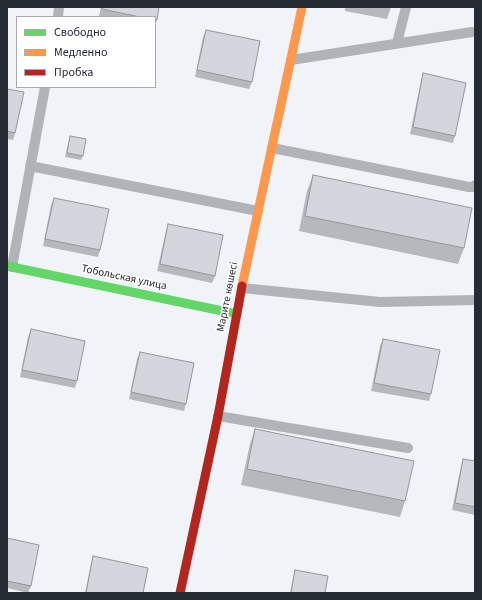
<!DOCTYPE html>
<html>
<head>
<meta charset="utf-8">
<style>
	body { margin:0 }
	#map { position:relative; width:482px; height:600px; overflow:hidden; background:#f0f3f8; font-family:"Source Sans 3",sans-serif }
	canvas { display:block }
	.frame { position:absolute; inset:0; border:8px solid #252b33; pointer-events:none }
	.legend { position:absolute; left:16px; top:16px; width:140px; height:72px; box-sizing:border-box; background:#fff; border:1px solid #a8aaad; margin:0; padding:5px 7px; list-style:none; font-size:12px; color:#252b33 }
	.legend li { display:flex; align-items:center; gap:8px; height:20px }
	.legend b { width:20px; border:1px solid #a8aaad }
</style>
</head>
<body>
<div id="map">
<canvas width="482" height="600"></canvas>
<div class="frame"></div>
<ul class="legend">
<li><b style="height:5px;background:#63d668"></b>Свободно</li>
<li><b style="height:5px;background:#ff974d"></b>Медленно</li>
<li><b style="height:5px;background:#b3261e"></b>Пробка</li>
</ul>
</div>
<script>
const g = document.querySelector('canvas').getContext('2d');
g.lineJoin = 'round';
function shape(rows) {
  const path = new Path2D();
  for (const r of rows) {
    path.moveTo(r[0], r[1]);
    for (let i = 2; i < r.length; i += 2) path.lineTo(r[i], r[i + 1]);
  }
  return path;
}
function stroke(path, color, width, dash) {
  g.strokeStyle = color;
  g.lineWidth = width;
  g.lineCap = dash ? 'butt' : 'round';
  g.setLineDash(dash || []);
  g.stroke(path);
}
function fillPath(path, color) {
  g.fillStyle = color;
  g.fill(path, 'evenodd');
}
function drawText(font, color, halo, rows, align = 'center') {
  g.font = font + ' "Source Sans 3",sans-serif';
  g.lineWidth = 3;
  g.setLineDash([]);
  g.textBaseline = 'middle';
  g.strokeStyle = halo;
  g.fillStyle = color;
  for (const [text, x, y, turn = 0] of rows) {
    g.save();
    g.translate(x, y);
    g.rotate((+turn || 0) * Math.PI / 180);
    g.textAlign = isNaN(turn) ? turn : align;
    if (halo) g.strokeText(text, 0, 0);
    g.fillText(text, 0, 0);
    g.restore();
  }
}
stroke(shape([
	[58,17,59,7],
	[397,43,406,7],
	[291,60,472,32,475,32],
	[272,148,469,187,474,187,475,185],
	[30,166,258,211],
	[12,267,45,87],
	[242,288,380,302,475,300],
	[218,416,408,448]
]), '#b0b3b7', 10);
stroke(shape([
	[7,266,237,314]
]), '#63d668', 9);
stroke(shape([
	[242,286,302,7]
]), '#ff974d', 9);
stroke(shape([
	[180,593,218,416,242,286]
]), '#b3261e', 9);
fillPath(shape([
	[101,7,159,7,157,20,155,25,155,17,104,17,99,16],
	[345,7,391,7,387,19,345,11],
	[206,30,252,82,249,89,195,77,203,37],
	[423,73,455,136,453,143,410,134,421,81],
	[7,89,15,133,13,140,7,139],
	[70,136,83,156,81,160,65,157,69,139],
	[313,175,464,248,458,264,299,231,307,191],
	[54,198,100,250,98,257,43,246,51,205],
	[168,224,215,276,212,283,157,271,166,231],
	[31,329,77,381,75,388,20,377,28,337],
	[383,339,431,394,429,401,371,391,380,346],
	[140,352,186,404,184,411,129,399,137,359],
	[255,429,405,501,400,517,241,485,250,444],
	[463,459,475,461,475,515,452,510,461,466],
	[7,538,31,586,28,593,7,588],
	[93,556,143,593,85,593,91,564],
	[295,570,325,593,290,593,294,573]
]), '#b5b9be');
const building = shape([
	[102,7,159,7,157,20,155,20,155,17,140,17,102,9,102,7],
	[206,30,260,41,252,82,197,70,206,30],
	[423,73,466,83,455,136,413,127,423,73],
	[7,89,24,92,15,133,7,131,7,89],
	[70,136,86,139,83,156,67,153,70,136],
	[313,175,472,208,464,248,305,216,313,175],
	[54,198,109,209,100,250,45,239,54,198],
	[168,224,223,235,215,276,160,264,168,224],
	[31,329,85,341,77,381,22,370,31,329],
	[383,339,440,350,431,394,374,383,383,339],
	[140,352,194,363,186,404,131,392,140,352],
	[255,429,414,461,405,501,247,469,255,429],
	[463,459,475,461,475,507,455,503,463,459],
	[7,538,39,545,31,586,7,581,7,538],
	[93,556,148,568,143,593,86,593,93,556],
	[295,570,328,576,325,593,291,593,295,570]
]);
fillPath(building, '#d3d7dd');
stroke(building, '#94969b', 1);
drawText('11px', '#252b33', '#fff', [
	["Тобольская улица",124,278,12],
	["Марите көшесі",228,297,-79]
]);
</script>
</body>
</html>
